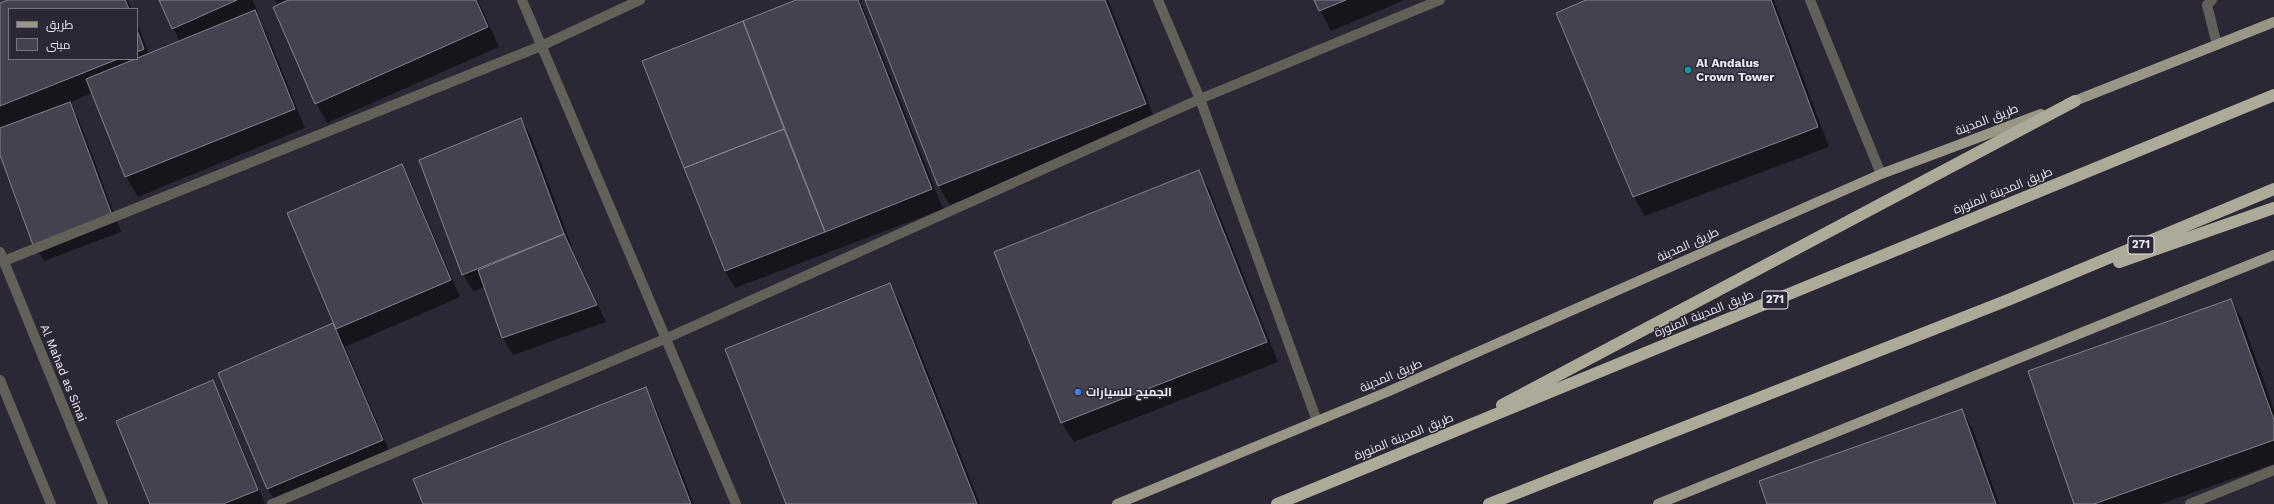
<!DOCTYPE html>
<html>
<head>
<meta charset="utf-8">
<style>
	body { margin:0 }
	#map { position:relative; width:2274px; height:504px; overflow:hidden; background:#2b2835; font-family:"Work Sans",Cairo,sans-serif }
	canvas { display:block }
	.legend { position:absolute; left:8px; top:8px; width:130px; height:52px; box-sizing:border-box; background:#2b2835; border:1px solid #77747f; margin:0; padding:5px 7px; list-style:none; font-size:12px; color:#e9e7ef }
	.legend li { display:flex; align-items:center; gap:8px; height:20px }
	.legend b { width:20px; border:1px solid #77747f }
</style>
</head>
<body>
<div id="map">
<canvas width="2274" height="504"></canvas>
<ul class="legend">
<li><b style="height:5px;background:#999587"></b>طريق</li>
<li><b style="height:11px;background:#45414f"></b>مبنى</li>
</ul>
</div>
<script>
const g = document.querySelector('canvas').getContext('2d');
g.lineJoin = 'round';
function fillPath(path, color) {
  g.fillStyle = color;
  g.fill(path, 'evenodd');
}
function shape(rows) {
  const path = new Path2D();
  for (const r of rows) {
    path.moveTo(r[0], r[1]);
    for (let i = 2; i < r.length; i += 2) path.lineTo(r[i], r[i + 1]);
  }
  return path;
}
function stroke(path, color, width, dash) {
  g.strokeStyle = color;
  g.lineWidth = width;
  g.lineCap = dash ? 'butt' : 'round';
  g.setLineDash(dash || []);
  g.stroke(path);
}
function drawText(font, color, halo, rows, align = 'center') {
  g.font = font + ' "Work Sans",Cairo,sans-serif';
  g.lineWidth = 3;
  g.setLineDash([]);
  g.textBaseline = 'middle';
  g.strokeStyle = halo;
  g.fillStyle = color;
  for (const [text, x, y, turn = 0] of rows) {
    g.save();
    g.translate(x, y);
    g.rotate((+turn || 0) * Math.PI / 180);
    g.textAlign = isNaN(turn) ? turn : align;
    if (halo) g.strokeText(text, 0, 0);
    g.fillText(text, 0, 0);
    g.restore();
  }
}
fillPath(shape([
	[10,0,128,0,131,9,9,9,9,59,137,59,137,23,149,54,180,42,160,0,253,0,258,12,255,13,266,31,305,128,138,197,126,177,92,93,69,103,79,120,121,232,44,261,34,244,0,152,0,4],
	[275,0,285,0,277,4],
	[292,0,478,0,499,47,327,123,316,103],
	[799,0,860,0,943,209,735,288,725,271,643,61],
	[867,0,1108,0,1157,124,950,205,939,186],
	[1315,0,1405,0,1331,31],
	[1589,0,1774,0,1829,147,1645,216,1634,197,1557,14],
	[521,119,531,136,574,253,606,322,513,355,503,338,485,287,473,291,463,274],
	[402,165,411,182,460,297,345,347,392,457,277,504,268,489,219,373,335,324],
	[1199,171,1210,191,1278,362,1074,442,1062,423,995,253],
	[890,285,901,304,980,504,787,504],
	[2231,300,2242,319,2274,410,2274,464,2161,504,2075,504],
	[212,382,222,399,265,504,151,504],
	[645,388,656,408,694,504,424,504],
	[1962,410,1973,430,1999,504,1768,504]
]), '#0007');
const building = shape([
	[8,0,125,0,129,9,9,9,9,59,118,59,0,106,0,3,8,0],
	[159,0,237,0,172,29,159,0],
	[289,0,476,0,488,27,315,104,273,7,289,0],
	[796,0,858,0,932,189,825,232,743,21,796,0],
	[865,0,1105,0,1146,104,938,186,865,0],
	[1314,0,1346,0,1319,11,1314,0],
	[1586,0,1771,0,1818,127,1633,197,1556,13,1586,0],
	[255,10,295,109,125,177,86,79,255,10],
	[743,21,784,129,684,168,642,61,743,21],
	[137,30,144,49,137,52,137,30],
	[70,102,112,215,33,245,0,155,0,128,70,102],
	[521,118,564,234,462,275,419,160,521,118],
	[784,129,825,232,725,271,684,168,784,129],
	[402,164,451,280,336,329,287,213,402,164],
	[1199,170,1267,342,1061,423,994,252,1199,170],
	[564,234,597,305,502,338,478,270,564,234],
	[890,283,977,504,786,504,725,349,890,283],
	[2231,299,2274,420,2274,440,2094,504,2074,504,2028,371,2231,299],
	[333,323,383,440,267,489,218,373,333,323],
	[213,380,258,490,223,504,150,504,116,421,213,380],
	[646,387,691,504,423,504,413,479,646,387],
	[1962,409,1996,504,1767,504,1759,481,1962,409]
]);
fillPath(building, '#45414f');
stroke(building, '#858191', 1);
stroke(shape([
	[2212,0,2207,5,2217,45],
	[1200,99,1317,421]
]), '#626059', 10);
stroke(shape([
	[522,0,736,504],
	[1158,0,1200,99],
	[1810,0,1881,174],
	[0,252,103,504],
	[4,261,541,46,640,0],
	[0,380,51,504],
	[272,504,667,338,1200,99,1440,0],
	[2190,504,2274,470]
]), '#626059', 10);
stroke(shape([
	[2067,104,2274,22],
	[1117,504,1387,392,1881,174,2041,114],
	[1658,504,2274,255]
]), '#999587', 10);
stroke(shape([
	[2119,262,2274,208],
	[1502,405,2075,101],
	[1277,504,2274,95],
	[1489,504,2008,300,2274,189]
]), '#aeaa99', 12);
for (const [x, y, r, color] of [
	[1688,70,4,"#0f9aa8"],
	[1078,392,4,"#3f7fe0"]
]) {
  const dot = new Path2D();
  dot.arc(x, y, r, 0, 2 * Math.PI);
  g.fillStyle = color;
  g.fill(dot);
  stroke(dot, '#2b2835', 1.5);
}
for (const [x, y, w] of [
	[2141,245,26],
	[1775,300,26]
]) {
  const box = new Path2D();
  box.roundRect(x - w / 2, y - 9, w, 18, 3);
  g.fillStyle = '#2b2835';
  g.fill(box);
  stroke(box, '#e9e7ef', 1);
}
drawText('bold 11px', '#e9e7ef', null, [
	["271",2141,245],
	["271",1775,300]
]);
drawText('bold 12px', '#e9e7ef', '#2b2835', [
	["Al Andalus",1696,63],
	["Crown Tower",1696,77],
	["الجميح للسيارات",1086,392]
], 'left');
drawText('12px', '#e9e7ef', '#2b2835', [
	["طريق المدينة",1987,120,-21],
	["طريق المدينة المنورة",2003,191,-22],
	["طريق المدينة",1688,245,-24],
	["طريق المدينة المنورة",1704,314,-22],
	["Al Mahad as Sinai",63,373,68],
	["طريق المدينة",1391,376,-23],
	["طريق المدينة المنورة",1404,437,-22]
]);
</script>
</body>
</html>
